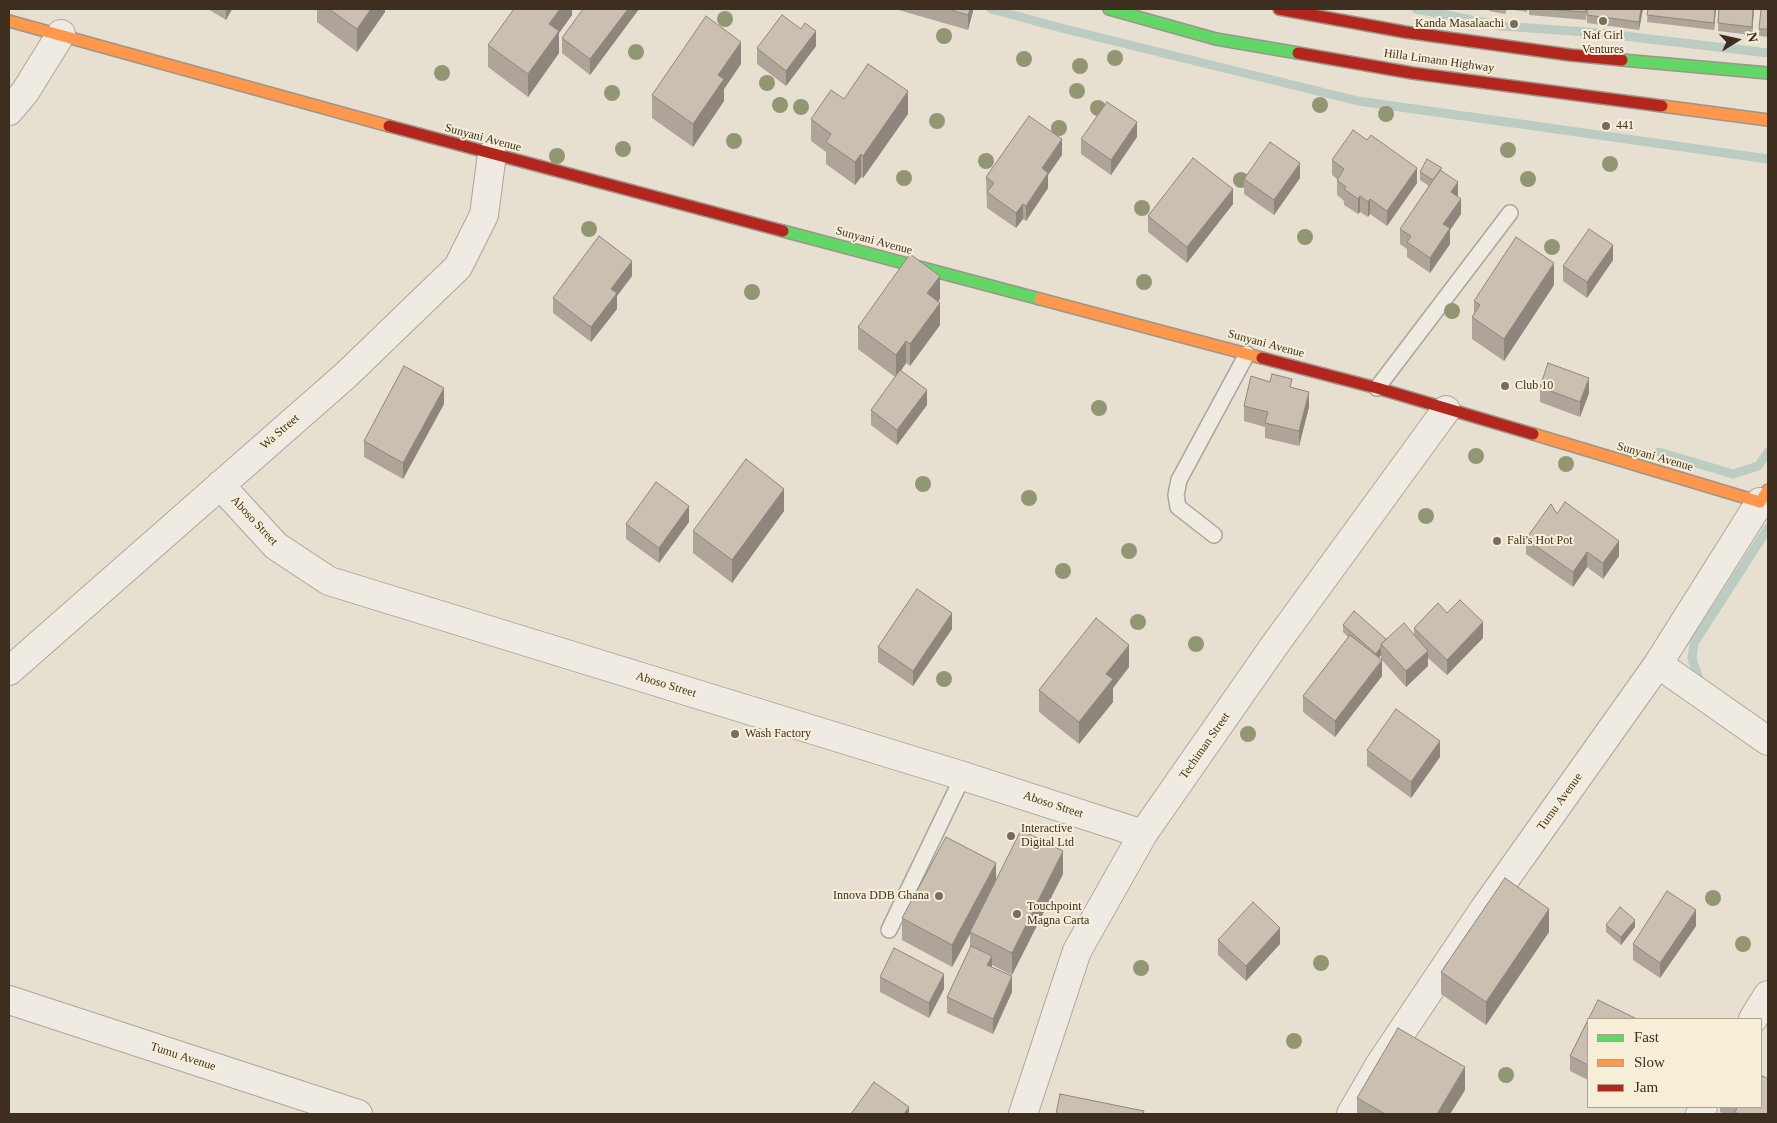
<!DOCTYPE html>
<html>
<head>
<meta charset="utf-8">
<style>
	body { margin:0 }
	#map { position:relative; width:1777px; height:1123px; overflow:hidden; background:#e7e0d1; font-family:"Times New Roman",serif }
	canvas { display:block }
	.frame { position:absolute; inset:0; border:10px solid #3d2e20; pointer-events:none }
	.legend { position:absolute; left:1587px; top:1018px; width:175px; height:90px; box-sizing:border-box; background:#f7eed8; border:1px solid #ada18e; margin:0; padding:6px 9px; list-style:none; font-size:15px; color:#3d2e20 }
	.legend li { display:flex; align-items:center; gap:10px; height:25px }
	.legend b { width:25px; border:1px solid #ada18e }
	.north { position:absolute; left:1712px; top:15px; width:50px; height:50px; -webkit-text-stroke:4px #f7eed8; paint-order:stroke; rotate:80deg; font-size:14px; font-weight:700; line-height:20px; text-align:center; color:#3d2e20 }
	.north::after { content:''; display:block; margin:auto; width:18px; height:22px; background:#3d2e20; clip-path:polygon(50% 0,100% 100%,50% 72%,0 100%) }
</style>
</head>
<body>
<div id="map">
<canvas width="1777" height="1123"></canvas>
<div class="frame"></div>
<ul class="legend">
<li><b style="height:6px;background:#63d668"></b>Fast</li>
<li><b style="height:6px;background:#ff974d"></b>Slow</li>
<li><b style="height:6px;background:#b3261e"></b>Jam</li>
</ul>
<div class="north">N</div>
</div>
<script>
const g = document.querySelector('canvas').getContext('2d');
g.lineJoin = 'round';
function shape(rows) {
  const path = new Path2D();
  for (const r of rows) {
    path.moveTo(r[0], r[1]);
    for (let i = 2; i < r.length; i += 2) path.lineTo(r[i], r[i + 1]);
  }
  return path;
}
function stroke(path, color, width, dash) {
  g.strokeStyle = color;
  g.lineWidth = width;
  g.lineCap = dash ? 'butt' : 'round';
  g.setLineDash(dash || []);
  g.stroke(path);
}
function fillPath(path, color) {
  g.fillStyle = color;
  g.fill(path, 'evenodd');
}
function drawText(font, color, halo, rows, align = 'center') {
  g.font = font + ' "Times New Roman",serif';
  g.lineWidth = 4;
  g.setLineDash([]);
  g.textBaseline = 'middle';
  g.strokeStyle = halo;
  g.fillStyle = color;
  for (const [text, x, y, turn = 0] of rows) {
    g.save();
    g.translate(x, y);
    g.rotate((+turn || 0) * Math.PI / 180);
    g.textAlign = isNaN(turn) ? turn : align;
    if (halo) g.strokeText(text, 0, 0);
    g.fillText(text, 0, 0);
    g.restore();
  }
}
stroke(shape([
	[991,9,1065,29,1358,101,1768,159],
	[1416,9,1502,26,1599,33,1768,53],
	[1659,452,1733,474,1758,466,1768,452],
	[1704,684,1700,682,1692,659,1694,643,1768,528]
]), '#bcccc2', 9);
const lane = shape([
	[1377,388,1510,213],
	[1214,535,1178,507,1176,495,1179,480,1247,354],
	[889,930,963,776]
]);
const street = shape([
	[9,111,25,92,61,34],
	[220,485,276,546,329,581,963,776,1143,834],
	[1658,664,1768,741],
	[9,671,346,375,458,267,484,215,492,154],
	[9,1000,358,1114],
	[1753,1019,1768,995],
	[1023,1114,1077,951,1143,834,1274,646,1446,410],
	[1351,1114,1380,1064,1484,909,1658,664,1760,502],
	[1700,1114,1703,1107]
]);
const fast = shape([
	[1109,9,1216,39,1298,53],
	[1622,60,1768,73],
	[783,231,1040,299]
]);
const slow = shape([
	[9,21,389,126],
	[1662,106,1768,120],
	[1040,299,1262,358],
	[1533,434,1760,502,1768,490]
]);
const jam = shape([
	[1279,9,1405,32,1570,55,1622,60],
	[1298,53,1412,73,1662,106],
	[389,126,783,231],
	[1262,358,1377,388,1533,434]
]);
stroke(lane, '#ada599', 18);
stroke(street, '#ada599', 30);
stroke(fast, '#9c958a', 14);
stroke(slow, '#9c958a', 14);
stroke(jam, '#9c958a', 14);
stroke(lane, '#efebe3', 15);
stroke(street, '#efebe3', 28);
stroke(fast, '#63d668', 11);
stroke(slow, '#ff974d', 11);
stroke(jam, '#b3261e', 11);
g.fillStyle = '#929673';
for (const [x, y] of [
	[725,19],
	[944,36],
	[636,52],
	[1115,58],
	[1024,59],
	[1080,66],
	[442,73],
	[767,83],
	[1077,91],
	[612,93],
	[780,105],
	[1320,105],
	[801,107],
	[1098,108],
	[1386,114],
	[937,121],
	[1059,128],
	[734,141],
	[623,149],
	[1508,150],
	[557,156],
	[986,161],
	[1610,164],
	[904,178],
	[1528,179],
	[1241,180],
	[1142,208],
	[589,229],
	[1305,237],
	[1552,247],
	[1144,282],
	[752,292],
	[1452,311],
	[1099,408],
	[1476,456],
	[1566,464],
	[923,484],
	[1029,498],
	[1426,516],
	[1129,551],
	[1063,571],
	[1138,622],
	[1196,644],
	[944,679],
	[1248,734],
	[1713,898],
	[1743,944],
	[1321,963],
	[1141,968],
	[1294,1041],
	[1506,1075]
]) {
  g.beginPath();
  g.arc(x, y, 8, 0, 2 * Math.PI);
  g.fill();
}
fillPath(shape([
	[208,9,232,9,226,20],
	[317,9,385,9,385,12,357,52,317,22],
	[572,9,572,15,559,33,559,53,528,97,488,67,488,45],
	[639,9,590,75,562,53,562,38],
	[895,9,973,9,973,11,968,30],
	[1489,9,1527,9,1527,12,1507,9,1505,14,1489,11],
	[1529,9,1587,9,1586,20,1529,15],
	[1643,9,1639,30,1587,23,1587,15],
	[1648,9,1716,9,1714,30,1647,22],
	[1719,9,1754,9,1752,35,1718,31],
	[1768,9,1768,37,1759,36,1759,29],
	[801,29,816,46,786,86,757,64,757,48],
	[741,64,724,89,724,101,693,147,652,118,652,95],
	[844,99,908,114,863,178,861,177,855,185,826,164,826,152,811,141,811,119],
	[1137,137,1111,175,1081,154,1081,139],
	[1062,155,1048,175,1048,188,1026,221,1023,219,1016,228,987,208,986,177],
	[1332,160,1417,183,1387,226,1370,214,1368,217,1360,212,1358,214,1344,205,1344,201,1337,195,1337,179,1332,175],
	[1442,171,1458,197,1461,214,1450,230,1450,244,1430,273,1407,257,1407,249,1400,244,1400,229,1429,186,1420,180,1420,172],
	[1300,178,1274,215,1244,194,1244,179],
	[1233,204,1187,263,1148,232,1148,216],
	[1613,260,1587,298,1563,281,1563,266],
	[632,276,617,296,617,309,591,342,553,313,553,298],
	[1554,285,1504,361,1472,339,1472,317,1474,314,1474,301],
	[940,299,938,301,940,325,910,366,906,363,901,370,927,405,897,445,871,425,871,410,895,377,858,349,858,327],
	[1292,387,1309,407,1299,446,1265,438,1265,427,1244,421,1244,406],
	[1540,387,1589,393,1580,417,1540,402],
	[444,404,403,479,364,457,364,441],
	[784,511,732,583,693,553,693,531],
	[1557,514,1619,556,1603,579,1587,567,1573,587,1526,554,1526,539],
	[689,522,659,563,626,539,626,524],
	[1447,613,1483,638,1447,675,1428,658,1428,666,1406,687,1381,659,1381,655,1379,658,1382,676,1335,737,1303,712,1303,696,1348,637,1343,632,1343,625,1386,639,1414,634,1414,628],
	[952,629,913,686,878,662,878,647],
	[1129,667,1113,688,1113,702,1079,744,1039,712,1039,690],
	[1367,750,1440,757,1411,798,1367,766],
	[1063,874,1012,975,992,965,992,967,1012,992,993,1034,947,1013,947,997,970,948,970,934,952,967,902,940,902,918],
	[1606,925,1635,927,1621,945,1606,932],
	[1696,926,1660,978,1633,960,1633,944],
	[1549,932,1486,1025,1441,994,1441,972],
	[1218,940,1280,944,1246,981,1218,955],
	[880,977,944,989,929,1018,880,992],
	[1588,1019,1588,1080,1570,1071,1570,1056],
	[1465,1090,1450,1114,1357,1114,1357,1098],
	[1720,1107,1761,1107,1768,1114,1723,1114,1720,1112]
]), '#afa499');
fillPath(shape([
	[226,9,232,9,226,20],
	[371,9,385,9,385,12,357,52,357,29],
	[560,9,572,9,572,15,559,33,559,53,528,97,528,74,549,24],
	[628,9,639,9,590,75,590,59],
	[970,9,973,9,973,11,968,30,968,15],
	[1641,9,1643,9,1639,30,1639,22],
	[1715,9,1716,9,1714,30,1714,23],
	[1753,9,1754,9,1752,35,1752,27],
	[816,31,816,46,786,86,786,71],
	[741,42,741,64,724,89,724,101,693,147,693,124,718,75],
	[908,91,908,114,863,178,863,156],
	[1137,122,1137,137,1111,175,1111,160],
	[1062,139,1062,155,1048,175,1048,188,1026,221,1026,206,1042,168],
	[861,154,861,177,855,185,855,162],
	[1300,163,1300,178,1274,215,1274,200],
	[1417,168,1417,183,1387,226,1387,211],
	[1458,182,1458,197,1451,192],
	[1233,189,1233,204,1187,263,1187,247],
	[1360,196,1360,212,1358,214,1358,199],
	[1370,199,1370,214,1368,217,1368,202],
	[1461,199,1461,214,1450,230,1450,244,1430,273,1430,258,1443,224],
	[1023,204,1023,219,1016,228,1016,213],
	[1613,245,1613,260,1587,298,1587,282],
	[632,261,632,276,617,296,617,309,591,342,591,327,611,289],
	[1554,263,1554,285,1504,361,1504,339],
	[940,276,940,299,927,316,927,293],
	[940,303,940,325,910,366,910,344],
	[906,341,906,363,896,378,896,355],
	[1589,378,1589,393,1580,417,1580,402],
	[444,388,444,404,403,479,403,463],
	[927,390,927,405,897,445,897,430],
	[1309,392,1309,407,1299,446,1299,431],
	[784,489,784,511,732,583,732,560],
	[689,506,689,522,659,563,659,548],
	[1619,541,1619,556,1603,579,1603,563],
	[1587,552,1587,567,1573,587,1573,572],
	[952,613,952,629,913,686,913,671],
	[1483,622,1483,638,1447,675,1447,660],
	[1129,645,1129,667,1113,688,1113,702,1079,744,1079,722,1106,674],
	[1381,647,1381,655,1376,661,1376,654],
	[1428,651,1428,666,1406,687,1406,671],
	[1382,660,1382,676,1335,737,1335,721],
	[1440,741,1440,757,1411,798,1411,782],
	[1063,851,1063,874,1012,975,1012,953],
	[996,863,996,886,970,932,970,934,952,967,952,945],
	[1549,909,1549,932,1486,1025,1486,1002],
	[1696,910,1696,926,1660,978,1660,963],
	[1635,920,1635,927,1621,945,1621,937],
	[1280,928,1280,944,1246,981,1246,966],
	[992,956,992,971,987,965],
	[944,974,944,989,929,1018,929,1003],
	[1012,976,1012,992,993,1034,993,1019],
	[1465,1067,1465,1090,1450,1114,1437,1114],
	[909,1107,909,1114,904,1114]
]), '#8e867d');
const building = shape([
	[329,9,371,9,357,29,329,9],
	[514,9,560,9,549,24,559,31,528,74,488,45,514,9],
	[583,9,628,9,590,59,562,38,583,9],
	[948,9,970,9,968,15,948,9],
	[1544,9,1586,9,1586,12,1544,9],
	[1587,9,1641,9,1639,22,1587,15,1587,9],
	[1648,9,1715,9,1714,23,1647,15,1648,9],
	[1719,9,1753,9,1752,27,1718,23,1719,9],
	[1761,9,1768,9,1768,29,1759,29,1761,9],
	[782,15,801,29,805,23,816,31,786,71,757,48,782,15],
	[706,16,741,42,718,75,724,79,693,124,652,95,706,16],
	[868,64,908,91,863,156,861,154,855,162,826,142,831,134,811,119,831,90,844,99,868,64],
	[1107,102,1137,122,1111,160,1081,139,1107,102],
	[1029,116,1062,139,1042,168,1048,173,1026,206,1023,204,1016,213,987,192,994,183,986,177,1029,116],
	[1353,130,1367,140,1371,135,1417,168,1387,211,1370,199,1368,202,1360,196,1358,199,1344,189,1346,187,1337,180,1344,169,1332,160,1353,130],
	[1270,142,1300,163,1274,200,1244,179,1270,142],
	[1193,158,1233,189,1187,247,1148,216,1193,158],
	[1427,159,1442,168,1433,180,1420,172,1427,159],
	[1440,170,1458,182,1451,192,1461,199,1443,224,1450,228,1430,258,1407,242,1411,236,1400,229,1440,170],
	[1589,229,1613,245,1587,282,1563,266,1589,229],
	[599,236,632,261,611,289,617,293,591,327,553,298,599,236],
	[1516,237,1554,263,1504,339,1472,317,1480,305,1474,301,1516,237],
	[910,254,940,276,927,293,940,303,910,344,906,341,896,355,858,327,910,254],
	[1548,363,1589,378,1580,402,1540,387,1548,363],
	[404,366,444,388,403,463,364,441,404,366],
	[900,370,927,390,897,430,871,410,900,370],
	[1272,374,1292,379,1290,387,1309,392,1299,431,1265,423,1268,412,1244,406,1251,376,1270,382,1272,374],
	[746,459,784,489,732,560,693,531,746,459],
	[656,482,689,506,659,548,626,524,656,482],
	[1565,502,1619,541,1603,563,1587,552,1573,572,1526,539,1551,504,1557,514,1565,502],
	[917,589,952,613,913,671,878,647,917,589],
	[1460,600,1483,622,1447,660,1414,628,1438,603,1447,613,1460,600],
	[1354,611,1386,639,1381,644,1381,647,1376,654,1343,625,1354,611],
	[1096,618,1129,645,1106,674,1113,679,1079,722,1039,690,1096,618],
	[1404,623,1428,651,1406,671,1381,644,1404,623],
	[1350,635,1382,660,1335,721,1303,696,1350,635],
	[1396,709,1440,741,1411,782,1367,750,1396,709],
	[1021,830,1063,851,1012,953,970,932,1021,830],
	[946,837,996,863,952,945,902,918,946,837],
	[1505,878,1549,909,1486,1002,1441,972,1505,878],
	[1667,891,1696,910,1660,963,1633,944,1667,891],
	[1253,902,1280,928,1246,966,1218,940,1253,902],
	[1620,907,1635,920,1621,937,1606,925,1620,907],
	[971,946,992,956,987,965,1012,976,993,1019,947,997,971,946],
	[894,948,944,974,929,1003,880,977,894,948],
	[1598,1000,1637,1019,1588,1019,1588,1065,1570,1056,1598,1000],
	[1398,1028,1465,1067,1437,1114,1385,1114,1357,1098,1398,1028],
	[1763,1076,1768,1079,1768,1114,1738,1114,1735,1112,1737,1108,1736,1107,1761,1107,1761,1079,1763,1076],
	[874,1082,909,1107,904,1114,851,1114,874,1082],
	[1060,1094,1144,1111,1143,1114,1056,1114,1060,1094]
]);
fillPath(building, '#cbbfb2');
stroke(building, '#8e867d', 1);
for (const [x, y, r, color] of [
	[1603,21,5,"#786c5e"],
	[1514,24,5,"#786c5e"],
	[1606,126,5,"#786c5e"],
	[1505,386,5,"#786c5e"],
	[1497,541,5,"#786c5e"],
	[735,734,5,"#786c5e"],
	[1011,836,5,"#786c5e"],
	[939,896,5,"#786c5e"],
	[1017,914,5,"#786c5e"]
]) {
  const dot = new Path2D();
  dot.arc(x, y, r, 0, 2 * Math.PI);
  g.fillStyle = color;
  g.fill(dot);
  stroke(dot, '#f7eed8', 2);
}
drawText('12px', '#3d2e20', '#f7eed8', [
	["Kanda Masalaachi",1504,24,"right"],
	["Naf Girl",1603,36,"center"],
	["Ventures",1603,50,"center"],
	["441",1616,126],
	["Club 10",1515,386],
	["Fali's Hot Pot",1507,541],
	["Wash Factory",745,734],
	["Interactive",1021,829],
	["Digital Ltd",1021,843],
	["Innova DDB Ghana",929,896,"right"],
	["Touchpoint",1027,907],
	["Magna Carta",1027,921]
], 'left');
drawText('12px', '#3d2e20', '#f7eed8', [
	["Hilla Limann Highway",1439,61,8],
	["Sunyani Avenue",483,138,15],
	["Sunyani Avenue",874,241,15],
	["Sunyani Avenue",1266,344,15],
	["Wa Street",280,432,-41],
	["Sunyani Avenue",1655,457,16],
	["Aboso Street",254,521,47],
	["Aboso Street",666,685,17],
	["Techiman Street",1205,746,-55],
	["Tumu Avenue",1560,802,-54],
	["Aboso Street",1053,805,18],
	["Tumu Avenue",183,1057,18]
]);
</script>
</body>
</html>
